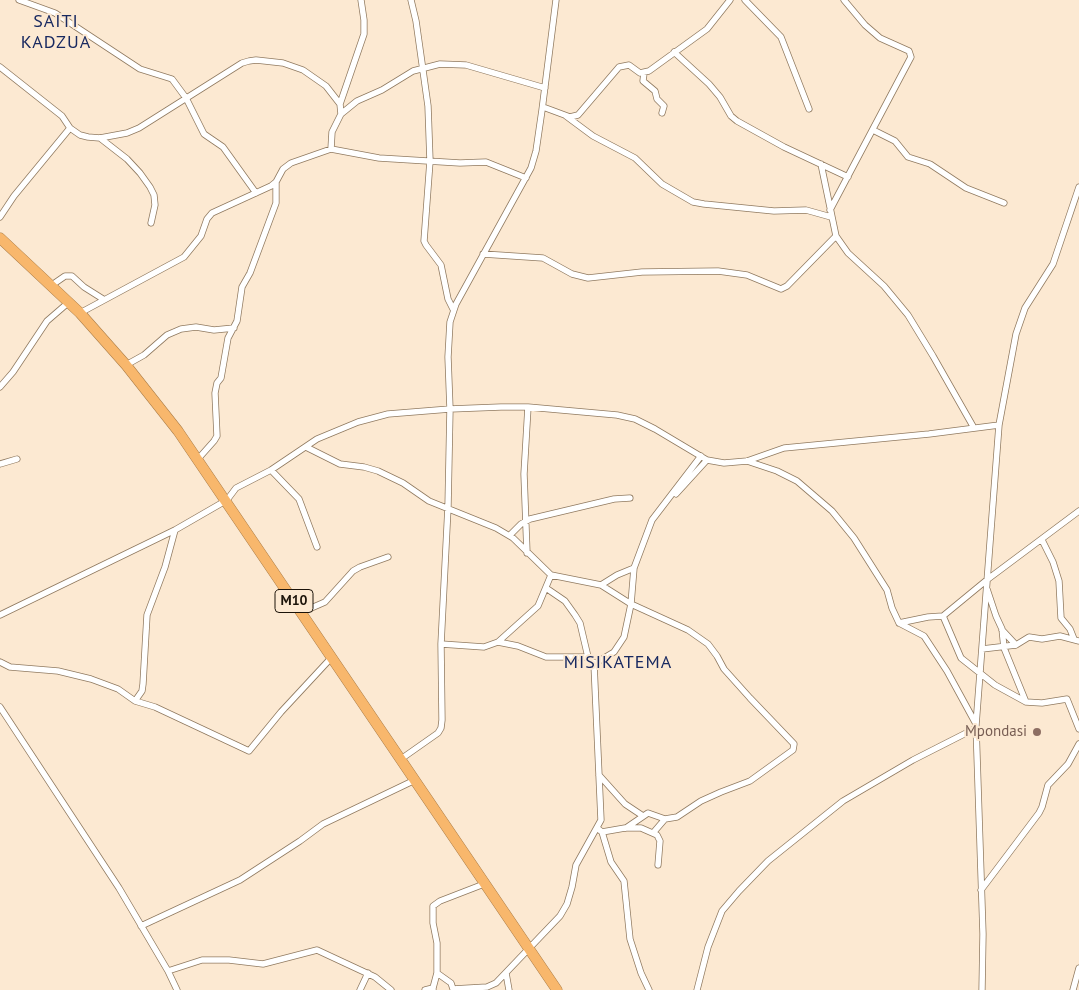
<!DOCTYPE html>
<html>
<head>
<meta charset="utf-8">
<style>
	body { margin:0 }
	canvas { display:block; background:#fce9d2 }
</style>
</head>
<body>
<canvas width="1079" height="990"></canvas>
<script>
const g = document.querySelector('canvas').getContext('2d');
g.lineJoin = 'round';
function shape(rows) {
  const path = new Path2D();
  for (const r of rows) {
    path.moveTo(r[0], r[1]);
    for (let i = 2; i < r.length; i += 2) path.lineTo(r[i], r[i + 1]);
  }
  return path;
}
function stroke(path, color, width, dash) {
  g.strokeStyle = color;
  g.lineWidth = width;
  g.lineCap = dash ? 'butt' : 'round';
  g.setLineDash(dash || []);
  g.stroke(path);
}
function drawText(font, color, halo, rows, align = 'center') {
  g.font = font + ' "PT Sans",sans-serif';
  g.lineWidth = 4;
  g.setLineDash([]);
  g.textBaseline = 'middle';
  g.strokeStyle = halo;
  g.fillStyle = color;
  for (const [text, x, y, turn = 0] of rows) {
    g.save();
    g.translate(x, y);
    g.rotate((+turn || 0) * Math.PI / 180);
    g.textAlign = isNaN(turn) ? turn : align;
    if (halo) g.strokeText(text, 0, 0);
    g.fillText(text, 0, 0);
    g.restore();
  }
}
const street = shape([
	[19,0,55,13,140,69,172,79,186,98,204,134,223,147,256,193],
	[411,0,416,21,428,106,430,161,424,241,426,245,441,265,448,299,453,309],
	[745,0,781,37,809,109],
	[674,52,709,84,720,97,731,116,737,121,784,147,848,177],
	[0,67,62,116,70,128,80,135,88,137,100,138,127,133,139,128,242,63,249,61,256,60,283,63,303,70,326,86,340,104],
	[644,73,643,81,655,91,657,99,664,106,662,113],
	[543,107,570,117,578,115,619,67,629,65,640,73,649,71,707,29,730,0],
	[341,114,357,101,382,90,413,71,440,64,466,65,545,88],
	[566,116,593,136,635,158,662,184,693,202,704,204,774,211,806,210,831,217],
	[873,130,895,141,908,157,930,164,966,188,1004,203],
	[100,138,127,159,140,173,150,187,154,195,155,205,151,223],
	[331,149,379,158,460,163,486,162,526,178],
	[821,164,836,236,848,253,884,286,908,315,933,356,974,428],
	[830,210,911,57,909,51,880,38,865,25,844,0],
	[0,217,14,196,70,128],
	[483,254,543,258,572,274,588,278,642,272,718,271,747,275,781,289,787,286,836,236],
	[52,285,65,276,72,276,84,287,103,299],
	[80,313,184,257,201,236,207,219,212,213,271,186,276,182,283,169,291,163,331,149,332,132,341,114,340,104,364,34,364,20,361,0],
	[126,365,144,355,167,335,181,329,196,327,214,330,234,328],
	[0,387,13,372,47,321,69,302],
	[306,447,340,464,364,467,378,471,403,483,429,501,496,528,513,538,551,575,601,585,631,604,688,630,708,644,717,656,724,669,750,698,794,744,793,750,750,781,721,792,701,801,677,817,665,819,653,833],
	[198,459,214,441,217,436,215,393,217,383,221,378,228,338,237,321,242,287,250,273,276,203,276,182],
	[747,461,777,471,797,481,832,511,854,538,887,590,892,608,899,623,924,636,947,671,976,724],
	[0,464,17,459],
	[271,470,299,499,317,547],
	[676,494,707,460],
	[510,535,521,524,530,519,614,499,630,498],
	[1042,540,1053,562,1059,581,1061,618,1070,629,1074,639],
	[527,553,524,474,528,407],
	[601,585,617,575,634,568],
	[987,589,996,616,1002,629,1004,648,1026,702],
	[302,612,325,602,353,571,360,567,388,557],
	[0,615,175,530,227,500,236,488,271,470,317,439,358,422,388,414,450,409,501,407,528,407,617,415,635,419,655,429,707,460,724,463,747,461,784,448,929,434,999,425],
	[943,616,961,658,995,685,1026,702,1042,703,1067,699,1079,729],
	[899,623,928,617,943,616,988,579,1079,511],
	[1002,630,1016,645],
	[498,642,518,646,546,657,588,657],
	[441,644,484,647,498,642,538,606,551,575],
	[982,649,1016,645,1029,637,1042,639,1060,636,1079,641],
	[0,662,10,667,58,671,91,679,118,689,135,701,155,707,249,751,281,712,332,657],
	[594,664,614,652,624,637,631,604,634,568,652,520,701,456],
	[135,701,142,691,143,684,147,615,165,567,175,530],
	[0,707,119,888,168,971,177,990],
	[401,759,438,733,441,728,442,720,441,644,448,507,450,409,448,357,450,322,456,304,531,168,536,151,542,110,556,0],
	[599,775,625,804,643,816],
	[597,828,602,832,611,862,624,881,630,939,641,973,649,990],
	[626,828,648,813,665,819],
	[602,832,625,828,641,828,657,835,660,841,658,865],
	[981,890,1039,813,1042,807,1048,785,1068,764,1079,744],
	[141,926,240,880,300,841,323,824,415,780],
	[168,971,202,960,229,960,263,964,317,950,375,977,391,990],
	[437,973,451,983,453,989,487,987,496,983,560,916,567,904,572,887,576,865,601,820,594,664,588,657,580,623,575,615,565,601,546,588],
	[506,973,509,990],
	[433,988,437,973,437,943,433,923,433,906,440,901,484,884],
	[360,990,368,973],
	[425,990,433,988,433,990],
	[697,990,708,947,722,911,739,891,768,861,843,801,913,760,976,728],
	[982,990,983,934,976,725,999,425,1016,334,1025,308,1053,264,1079,187],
	[1073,990,1079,968]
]);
const highway = shape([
	[0,238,80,313,126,365,178,431,557,990]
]);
stroke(street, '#907a60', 7);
stroke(highway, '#ab7e49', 11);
stroke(street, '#fff', 5.5);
stroke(highway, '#f8b76c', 10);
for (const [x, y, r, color] of [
	[1037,732,5,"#8d6e63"]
]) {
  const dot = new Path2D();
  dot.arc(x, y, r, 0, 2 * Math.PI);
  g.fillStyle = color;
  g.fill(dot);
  stroke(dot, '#fce9d2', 2);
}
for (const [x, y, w] of [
	[294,601,38]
]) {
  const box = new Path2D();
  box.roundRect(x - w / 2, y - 11.5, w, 23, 4);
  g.fillStyle = '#fce9d2';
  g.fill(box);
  stroke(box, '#1b1309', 1);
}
drawText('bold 14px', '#1b1309', null, [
	["M10",294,601]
]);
drawText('15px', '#785e54', '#fce9d2', [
	["Mpondasi",1027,732]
], 'right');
g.letterSpacing = '1px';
drawText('18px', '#182960', '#fce9d2', [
	["SAITI",56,22],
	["KADZUA",56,43],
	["MISIKATEMA",618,663]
]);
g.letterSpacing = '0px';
</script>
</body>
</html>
